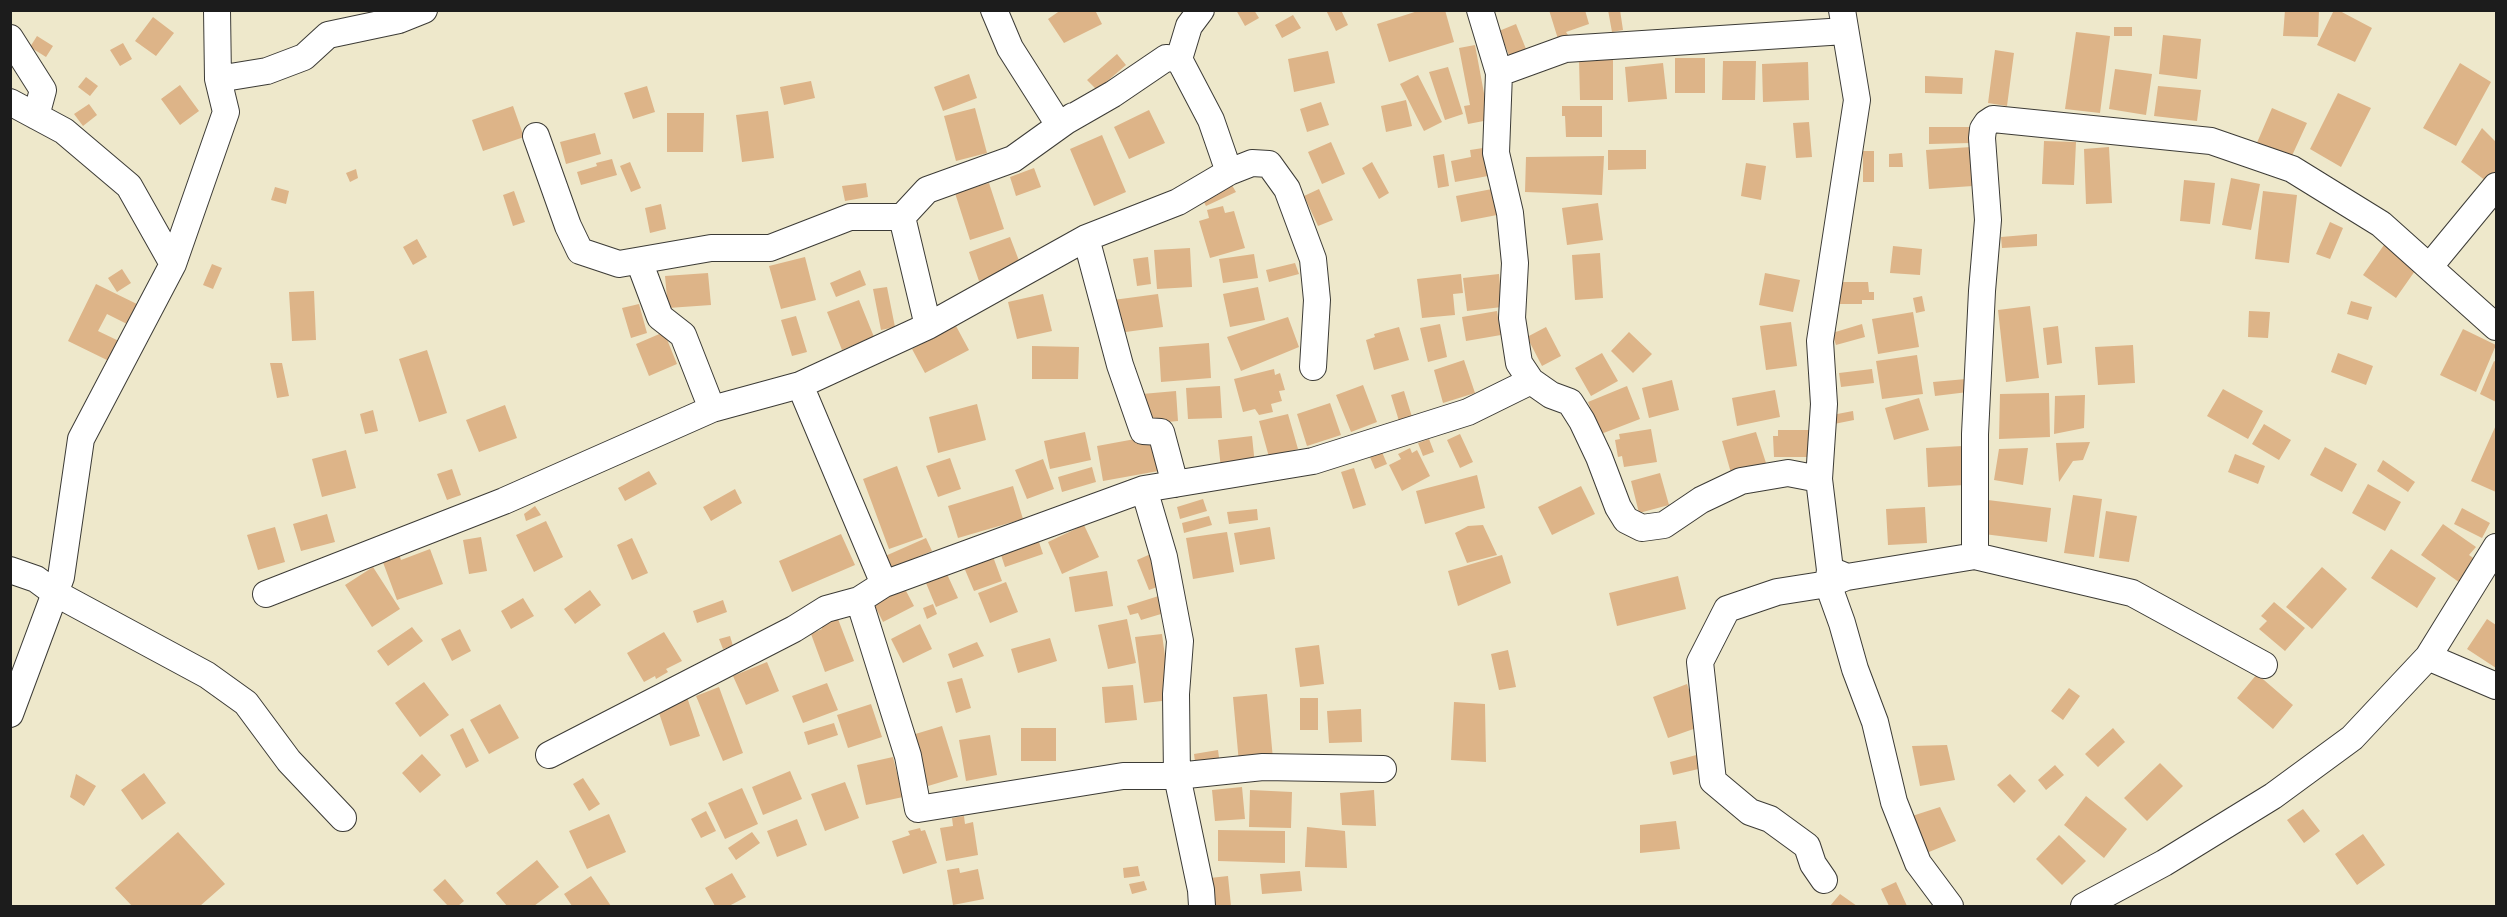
<!DOCTYPE html>
<html>
<head>
<meta charset="utf-8">
<style>
	body { margin:0 }
	#map { position:relative; width:2507px; height:917px; overflow:hidden; background:#eee8cb; font-family:Delius,sans-serif }
	canvas { display:block }
	.frame { position:absolute; inset:0; border:12px solid #1c1c1c; pointer-events:none }
</style>
</head>
<body>
<div id="map">
<canvas width="2507" height="917"></canvas>
<div class="frame"></div>
</div>
<script>
const g = document.querySelector('canvas').getContext('2d');
g.lineJoin = 'round';
function fillPath(path, color) {
  g.fillStyle = color;
  g.fill(path, 'evenodd');
}
function shape(rows) {
  const path = new Path2D();
  for (const r of rows) {
    path.moveTo(r[0], r[1]);
    for (let i = 2; i < r.length; i += 2) path.lineTo(r[i], r[i + 1]);
  }
  return path;
}
function stroke(path, color, width, dash) {
  g.strokeStyle = color;
  g.lineWidth = width;
  g.lineCap = dash ? 'butt' : 'round';
  g.setLineDash(dash || []);
  g.stroke(path);
}
fillPath(shape([
	[1061,10,1095,10,1102,24,1064,43,1048,19],
	[1236,10,1254,10,1259,18,1245,26],
	[1326,10,1341,10,1348,25,1336,31],
	[1421,10,1445,10,1454,42,1389,62,1377,24],
	[1549,10,1585,10,1589,24,1566,32,1568,35,1558,39],
	[1608,10,1620,10,1623,30,1612,32],
	[2285,10,2319,10,2318,37,2283,36],
	[2334,10,2338,10,2372,28,2355,62,2317,45],
	[1293,15,1301,28,1282,38,1275,25],
	[153,17,174,33,156,56,135,41],
	[1516,24,1528,54,1511,60,1499,31],
	[2114,27,2132,27,2132,36,2114,36],
	[2076,32,2110,36,2100,113,2065,109],
	[2163,35,2201,39,2197,79,2159,74],
	[37,36,53,46,46,57,30,47],
	[123,43,132,59,120,66,110,50],
	[1475,45,1489,120,1468,124,1464,106,1470,105,1459,48],
	[1995,50,2014,53,2007,106,1988,103],
	[1328,51,1335,83,1294,92,1288,59],
	[1117,54,1126,65,1097,90,1087,80],
	[1675,58,1705,58,1705,93,1675,93],
	[1613,59,1613,100,1580,100,1579,60],
	[1723,61,1756,61,1755,100,1722,100],
	[1808,62,1809,100,1763,102,1762,64],
	[1663,63,1667,99,1628,102,1625,67],
	[2460,63,2491,82,2456,146,2423,128],
	[1448,67,1463,114,1445,120,1429,72],
	[2115,69,2152,74,2146,115,2109,109],
	[969,74,977,98,943,111,934,87],
	[1418,75,1442,122,1424,131,1400,84],
	[1925,76,1963,78,1962,94,1925,93],
	[86,77,98,86,90,96,78,87],
	[811,81,815,98,784,105,780,87],
	[180,85,199,111,180,125,161,99],
	[647,86,655,112,633,119,624,93],
	[2158,86,2201,90,2197,121,2154,116],
	[2338,93,2371,108,2341,167,2310,149],
	[1406,100,1412,126,1386,132,1381,106],
	[1321,102,1329,125,1307,132,1300,109],
	[89,104,97,115,83,126,74,114],
	[513,106,524,137,483,151,472,120],
	[1562,106,1602,106,1602,137,1566,137,1565,116,1562,116],
	[975,108,987,153,956,161,944,116],
	[2272,108,2307,123,2290,160,2256,145],
	[1149,110,1165,143,1129,159,1114,127],
	[768,111,774,158,742,162,736,115],
	[667,113,704,113,703,152,667,152],
	[1809,122,1812,157,1796,158,1793,123],
	[1929,127,1971,127,1971,143,1929,144],
	[2482,128,2496,142,2496,175,2490,184,2461,162],
	[595,133,601,154,566,164,560,142],
	[1102,135,1126,192,1094,206,1070,149],
	[2044,141,2076,142,2074,185,2042,184],
	[1331,142,1345,174,1322,184,1308,152],
	[1971,147,1973,186,1929,189,1926,150],
	[2109,147,2112,203,2086,204,2084,149],
	[1483,148,1488,176,1455,182,1451,161,1471,157,1470,150],
	[1608,150,1646,150,1646,169,1608,170],
	[1863,151,1874,151,1874,182,1863,182],
	[1902,153,1903,167,1889,167,1889,154],
	[1444,154,1449,186,1438,188,1433,156],
	[1604,156,1602,195,1525,192,1526,157],
	[612,159,617,175,581,185,577,172,597,166,596,163],
	[630,162,641,188,631,192,620,166],
	[1372,162,1389,193,1379,199,1362,168],
	[1746,163,1766,166,1761,200,1741,196],
	[1034,168,1041,187,1016,196,1010,177],
	[356,169,358,178,350,182,346,173],
	[2231,178,2260,184,2251,230,2222,225],
	[2184,180,2215,183,2210,224,2180,221],
	[1230,182,1236,192,1206,206,1201,196],
	[866,183,868,197,845,201,842,186],
	[989,183,1004,229,970,240,955,193],
	[275,187,289,191,286,204,271,200],
	[1319,189,1333,220,1318,226,1304,196],
	[1492,189,1497,215,1461,222,1456,196],
	[514,191,525,222,513,226,503,195],
	[2263,191,2297,195,2289,263,2255,259],
	[1598,203,1603,240,1567,245,1562,208],
	[661,204,666,229,650,233,645,208],
	[1223,206,1225,213,1234,211,1245,248,1210,258,1199,221,1209,218,1207,210],
	[2330,222,2343,228,2330,259,2316,254],
	[2037,234,2037,246,2002,248,2001,237],
	[1010,237,1021,266,979,281,969,252],
	[417,239,427,257,413,265,403,247],
	[2384,245,2417,268,2396,298,2363,275],
	[1893,246,1922,249,1920,275,1890,273],
	[1190,248,1192,287,1157,289,1154,250],
	[1600,253,1603,298,1575,300,1572,255],
	[1254,254,1258,278,1223,283,1219,259],
	[805,257,816,300,781,309,769,266],
	[1148,257,1151,284,1137,286,1133,259],
	[1295,263,1299,274,1269,282,1266,270],
	[212,264,222,268,213,289,203,285],
	[122,269,131,283,117,292,108,278],
	[860,270,866,285,836,297,830,283],
	[708,273,711,305,668,308,665,276],
	[1765,273,1800,280,1793,312,1759,305],
	[1461,274,1463,293,1453,294,1455,315,1422,318,1417,279],
	[1499,274,1502,307,1467,311,1463,278],
	[1840,282,1868,282,1869,292,1874,292,1874,300,1862,300,1862,304,1840,304],
	[96,284,141,306,131,326,107,314,98,331,121,342,111,362,68,341],
	[887,287,895,327,881,330,873,289],
	[1258,287,1265,320,1230,327,1223,294],
	[314,291,316,340,292,341,289,292],
	[1043,294,1052,331,1017,339,1008,302],
	[1158,294,1163,327,1118,333,1113,300],
	[1922,296,1925,311,1916,313,1913,298],
	[859,300,874,337,842,350,827,312],
	[2351,301,2372,307,2368,320,2347,314],
	[639,304,647,333,631,338,622,308],
	[2030,306,2039,378,2006,382,1998,310],
	[1497,311,1501,335,1466,341,1462,317],
	[2249,311,2270,312,2268,338,2248,337],
	[1913,312,1919,347,1878,354,1872,319],
	[796,316,807,352,792,356,781,320],
	[1288,317,1299,347,1241,371,1227,337],
	[1791,322,1797,366,1766,370,1760,326],
	[1440,324,1447,357,1428,362,1420,328],
	[1862,324,1865,337,1836,345,1832,333],
	[956,326,969,350,925,373,912,349],
	[2058,326,2062,363,2047,365,2043,328],
	[1399,327,1409,360,1374,370,1366,340,1375,337,1374,334],
	[1546,327,1561,356,1542,366,1527,337],
	[2463,329,2496,345,2476,392,2440,375],
	[664,332,677,364,649,376,636,344],
	[1629,332,1652,354,1633,373,1611,351],
	[1209,343,1211,378,1161,382,1159,347],
	[2133,345,2135,383,2098,385,2095,347],
	[1032,346,1079,347,1078,379,1032,379],
	[427,350,447,413,419,422,399,359],
	[1602,353,1618,381,1591,396,1575,368],
	[2338,353,2373,366,2366,385,2331,372],
	[1917,355,1923,394,1882,399,1876,361],
	[1464,360,1475,393,1443,403,1434,370],
	[2494,361,2496,362,2496,402,2480,394],
	[270,363,282,363,289,396,277,398],
	[1274,369,1275,375,1280,373,1285,390,1279,391,1282,401,1271,404,1273,412,1259,415,1255,409,1243,412,1234,379],
	[1872,369,1874,383,1841,387,1839,373],
	[1966,379,1968,392,1935,396,1933,382],
	[1672,380,1679,410,1649,418,1642,388],
	[1363,385,1377,422,1351,432,1336,395],
	[1220,386,1222,418,1188,419,1186,388],
	[1627,386,1640,419,1601,434,1588,402],
	[2223,389,2263,411,2248,439,2207,416],
	[1775,390,1780,417,1737,426,1732,398],
	[1176,391,1178,421,1145,424,1142,394],
	[1404,391,1412,417,1399,421,1391,395],
	[2049,393,2050,437,1999,439,2000,394],
	[2085,395,2084,428,2054,434,2055,396],
	[1919,398,1929,430,1894,440,1885,408],
	[1330,403,1341,435,1307,446,1297,414],
	[977,404,986,440,938,453,929,417],
	[505,405,517,438,479,452,466,420],
	[373,410,378,431,365,434,360,414],
	[1853,411,1854,420,1834,424,1832,415],
	[1288,414,1298,449,1269,457,1259,421],
	[2264,424,2291,440,2279,460,2252,444],
	[2496,425,2495,469,2496,492,2471,481],
	[1651,429,1657,462,1624,467,1622,456,1618,457,1615,440,1620,439,1619,434],
	[1778,430,1810,430,1810,457,1774,457,1773,436,1778,436],
	[1085,432,1091,460,1050,469,1044,441],
	[1756,432,1766,463,1731,473,1722,441],
	[1460,434,1473,462,1460,468,1447,440],
	[1157,435,1164,470,1103,481,1097,446],
	[1252,436,1255,465,1221,469,1218,440],
	[1429,439,1434,452,1423,456,1418,443],
	[2090,442,2083,460,2073,461,2059,482,2056,443],
	[1963,446,1965,485,1928,487,1926,448],
	[2325,447,2357,464,2342,492,2310,475],
	[1410,448,1412,453,1417,450,1430,476,1402,491,1389,465,1401,459,1398,454],
	[2028,448,2023,485,1994,480,1999,449],
	[346,450,356,488,322,497,312,459],
	[1382,452,1387,464,1375,469,1370,457],
	[2235,454,2265,466,2258,484,2228,472],
	[950,458,961,489,938,497,926,466],
	[1043,459,1054,489,1027,499,1015,470],
	[2383,460,2415,482,2408,492,2377,471],
	[897,466,923,537,889,549,863,479],
	[1092,467,1096,482,1062,492,1058,477],
	[1354,468,1366,505,1353,509,1341,472],
	[452,469,461,495,447,500,437,474],
	[649,471,657,484,625,501,618,488],
	[1660,473,1669,505,1639,513,1631,481],
	[1477,475,1485,508,1425,524,1416,491],
	[2368,484,2401,502,2385,531,2352,513],
	[1013,486,1023,519,958,538,948,506],
	[1581,486,1595,514,1552,535,1538,507],
	[735,489,742,503,711,521,703,507],
	[2073,495,2102,499,2094,557,2064,553],
	[1203,499,1207,511,1180,519,1177,507],
	[1988,500,2051,508,2047,542,1984,534],
	[535,506,541,515,526,521,524,514],
	[1925,507,1927,543,1888,545,1886,509],
	[2462,508,2490,523,2482,538,2454,524],
	[1257,509,1258,520,1229,524,1227,512],
	[2106,511,2137,516,2129,562,2099,558],
	[327,514,335,542,301,551,293,524],
	[1209,516,1212,525,1184,533,1182,523],
	[546,521,563,557,534,572,516,535],
	[2443,524,2476,547,2469,555,2479,562,2463,585,2421,555],
	[1084,525,1099,557,1062,574,1048,542],
	[1483,525,1497,555,1467,563,1455,533,1468,526],
	[275,527,285,562,258,570,247,535],
	[1270,527,1275,559,1240,565,1234,533],
	[1227,532,1234,572,1193,579,1186,538],
	[841,534,855,565,792,592,779,561],
	[481,537,487,571,469,574,463,540],
	[632,538,648,573,632,580,617,545],
	[926,538,932,551,889,569,883,557],
	[1038,539,1043,554,1005,567,1000,552],
	[430,549,443,584,397,600,381,557,398,551,401,560],
	[2391,549,2436,578,2417,608,2371,578],
	[1153,553,1165,584,1149,590,1137,560],
	[992,554,1002,581,974,591,963,565],
	[1502,555,1511,583,1458,606,1448,571],
	[373,567,400,609,372,627,345,585],
	[2322,567,2347,589,2312,629,2286,607],
	[1107,571,1113,606,1075,612,1069,577],
	[947,574,958,598,936,607,926,583],
	[1678,576,1686,609,1617,626,1609,593],
	[1006,582,1018,612,990,623,978,593],
	[905,589,914,606,883,622,874,604],
	[590,590,601,605,575,624,564,609],
	[1165,594,1171,611,1141,620,1138,613,1130,615,1127,606],
	[523,598,534,616,511,629,501,611],
	[723,600,727,612,697,623,693,611],
	[2274,602,2305,628,2285,651,2259,629,2267,621,2261,616],
	[933,604,937,614,927,619,923,608],
	[838,619,854,661,825,672,811,634,822,629,820,625],
	[1127,619,1136,663,1108,669,1098,625],
	[2487,619,2496,625,2496,668,2467,649],
	[920,624,932,649,903,663,891,639],
	[412,627,423,641,388,666,377,651],
	[460,629,471,651,452,661,441,639],
	[664,632,682,661,666,669,668,672,656,679,655,676,644,682,627,653],
	[1162,634,1171,700,1144,703,1135,637],
	[730,636,733,646,723,649,719,639],
	[1050,638,1057,661,1018,673,1011,649],
	[977,642,984,656,953,668,948,654],
	[1319,645,1324,684,1300,687,1295,648],
	[1508,650,1516,687,1499,690,1491,654],
	[767,662,779,691,746,705,733,676],
	[2257,674,2293,705,2273,729,2237,698],
	[962,678,971,708,956,713,947,682],
	[424,682,449,715,420,737,395,703],
	[827,683,838,710,803,723,792,696],
	[1687,684,1702,726,1668,738,1653,697],
	[1133,685,1137,720,1105,723,1102,687],
	[719,687,743,753,723,761,696,696],
	[2069,688,2080,696,2063,720,2051,711],
	[686,694,700,736,670,746,656,704],
	[1267,694,1273,759,1239,763,1233,697],
	[1300,698,1318,698,1318,730,1300,730],
	[1454,702,1485,704,1486,762,1451,760],
	[500,704,519,738,489,754,470,720],
	[871,704,882,737,848,748,837,715],
	[1361,709,1362,742,1329,743,1327,711],
	[834,723,838,735,808,745,804,732],
	[942,726,958,777,928,786,912,735],
	[463,728,479,761,466,768,450,735],
	[1021,728,1056,728,1056,761,1021,761],
	[2113,728,2125,742,2098,767,2085,754],
	[990,735,997,775,966,781,959,740],
	[1947,745,1955,780,1920,786,1912,746],
	[1218,750,1220,765,1196,769,1194,754],
	[1704,753,1707,767,1673,775,1670,762],
	[422,754,441,775,420,793,402,773],
	[893,757,903,797,866,805,857,765],
	[2160,763,2183,786,2147,821,2124,798],
	[2055,765,2064,775,2046,790,2038,780],
	[790,771,802,799,763,815,752,787],
	[144,773,166,803,142,820,121,790],
	[76,774,96,786,84,806,70,797],
	[2010,774,2026,791,2014,803,1997,785],
	[583,778,600,804,589,811,573,784],
	[845,782,859,818,825,831,811,794],
	[1242,787,1245,819,1215,821,1212,790],
	[742,788,758,824,725,839,708,803],
	[1250,790,1292,792,1291,828,1249,827],
	[1374,790,1376,826,1342,825,1340,793],
	[2086,796,2127,829,2104,858,2064,825],
	[1940,807,1956,841,1924,854,1909,817],
	[2303,809,2320,831,2304,843,2287,820],
	[706,811,716,831,701,838,691,819],
	[609,814,626,852,587,869,569,831],
	[964,816,965,824,973,822,978,855,946,861,940,828,953,826,952,818],
	[797,819,807,845,777,857,767,831],
	[1676,821,1680,849,1640,853,1640,825],
	[1307,827,1345,831,1347,868,1305,867],
	[920,828,921,831,925,830,937,863,903,874,892,841,910,835,908,831],
	[1218,830,1285,831,1285,863,1218,861],
	[178,832,225,884,200,906,132,906,115,888],
	[752,832,760,843,736,860,728,848],
	[2363,834,2385,865,2357,885,2335,854],
	[2059,835,2086,861,2062,885,2036,859],
	[537,860,559,887,534,906,507,906,496,893],
	[1138,866,1140,876,1124,878,1123,868],
	[959,868,960,873,978,869,984,899,953,905,947,870],
	[1300,871,1302,891,1262,894,1260,874],
	[732,873,746,897,729,906,715,906,705,888],
	[591,876,611,906,572,906,564,894],
	[1228,876,1231,906,1213,906,1210,878],
	[445,879,464,901,458,906,448,906,433,890],
	[1144,881,1147,890,1132,894,1129,884],
	[1896,882,1907,906,1889,906,1881,889],
	[1840,894,1857,906,1830,906]
]), '#ddb488');
const street = shape([
	[1480,10,1499,73,1565,49,1845,31],
	[1842,10,1857,100,1820,341,1824,404,1819,479,1830,570,1828,584,1842,623,1855,669,1875,722,1894,802,1918,863,1950,906],
	[10,38,43,90,36,116],
	[1179,59,1189,26,1201,10],
	[1499,73,1496,153,1510,213,1515,263,1512,318,1519,363,1531,381],
	[218,79,267,71,304,57,328,35,399,20,424,10],
	[10,102,64,131,129,186,173,264],
	[536,136,568,226,580,251,619,264,711,248,770,248,850,217,902,217],
	[1229,172,1252,163,1269,164,1287,189,1313,259,1317,300,1313,367],
	[1086,238,1120,365,1143,431,1161,432,1175,484],
	[639,261,660,317,683,335,712,409],
	[2430,266,2496,186],
	[928,326,902,217,927,190,1013,159,1073,116],
	[800,385,884,584],
	[1144,489,1164,557,1180,641,1176,694,1177,776,1263,767,1383,769],
	[1975,556,1975,434,1982,291,1988,220,1982,138,1983,129,1987,123,1993,119,2211,141,2292,169,2381,224,2496,327],
	[10,570,36,579,55,593,207,675,246,703,289,761,343,818],
	[1830,570,1847,577,1975,556,2132,593,2264,665],
	[266,594,504,501,712,409,800,385,928,326,1086,238,1178,202,1229,172,1211,120,1179,59,1166,58,1113,94,1059,125,1010,48,994,10],
	[859,600,908,756,918,809,1123,776,1177,776,1201,890,1202,906],
	[2428,657,2496,686],
	[10,714,61,577,81,439,173,264,226,112,218,79,217,10],
	[549,755,794,629,826,609,859,600,884,584,1144,489,1313,461,1468,412,1531,381,1551,395,1570,402,1582,421,1599,457,1618,507,1626,520,1642,528,1664,525,1701,500,1741,481,1788,473,1819,479],
	[1824,880,1813,864,1807,846,1770,819,1750,812,1713,781,1700,662,1727,609,1777,592,1828,584,1844,578],
	[2084,906,2164,863,2273,796,2352,738,2428,657,2496,547]
]);
stroke(street, '#3c3b36', 28);
stroke(street, '#fff', 26);
</script>
</body>
</html>
